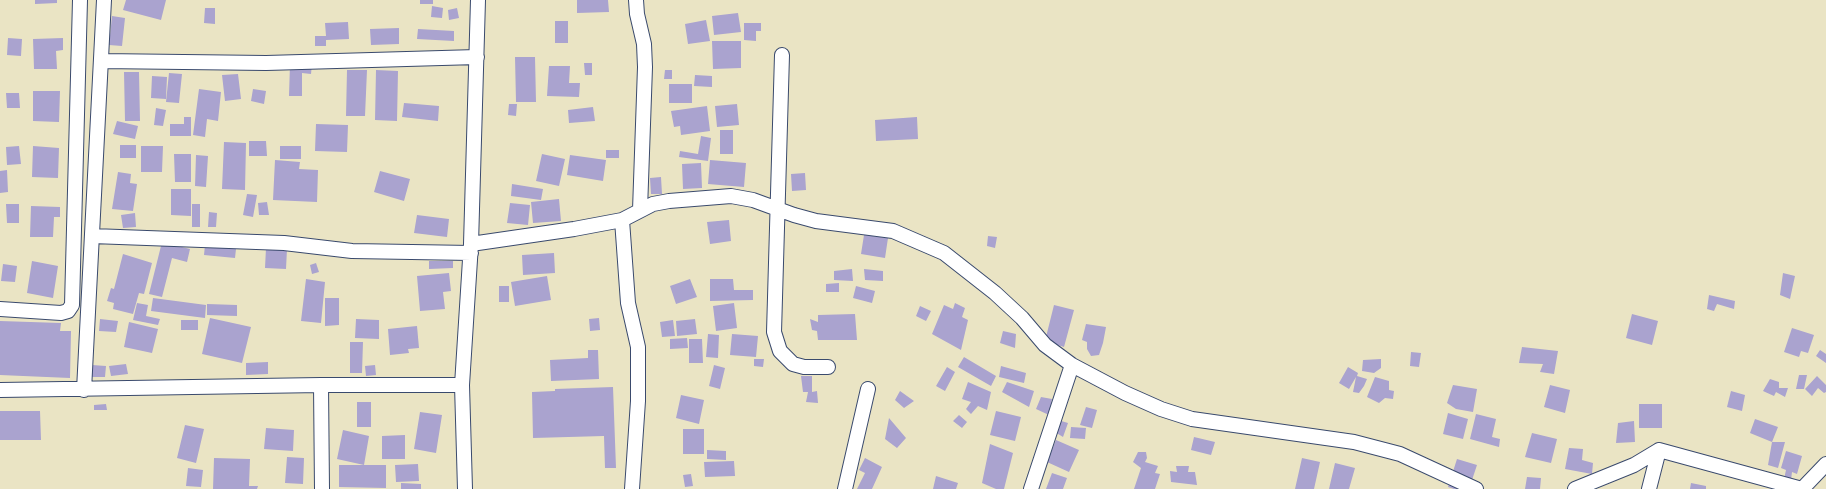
<!DOCTYPE html>
<html>
<head>
<meta charset="utf-8">
<style>
	body { margin:0 }
	canvas { display:block; background:#eae4c4 }
</style>
</head>
<body>
<canvas width="1826" height="489"></canvas>
<script>
const g = document.querySelector('canvas').getContext('2d');
g.lineJoin = 'round';
function fillPath(path, color) {
  g.fillStyle = color;
  g.fill(path, 'evenodd');
}
function shape(rows) {
  const path = new Path2D();
  for (const r of rows) {
    path.moveTo(r[0], r[1]);
    for (let i = 2; i < r.length; i += 2) path.lineTo(r[i], r[i + 1]);
  }
  return path;
}
function stroke(path, color, width, dash) {
  g.strokeStyle = color;
  g.lineWidth = width;
  g.lineCap = dash ? 'butt' : 'round';
  g.setLineDash(dash || []);
  g.stroke(path);
}
fillPath(shape([
	[35,0,57,0,57,3,35,4],
	[126,0,166,0,161,20,123,10],
	[420,0,433,0,433,4,420,4],
	[577,0,608,0,609,12,577,13],
	[432,6,443,8,442,18,431,17],
	[205,8,215,8,215,24,204,23],
	[457,8,459,18,449,20,448,10],
	[738,13,741,32,714,35,712,16],
	[112,16,125,18,122,46,109,45],
	[706,20,710,41,688,44,685,24],
	[555,21,568,21,568,43,555,43],
	[348,22,349,39,326,40,326,46,315,46,315,36,326,36,325,23],
	[744,23,761,23,761,31,756,31,756,41,744,40],
	[399,28,399,44,371,45,370,29],
	[418,29,454,31,454,41,417,39],
	[8,38,22,39,21,56,7,55],
	[63,38,63,50,56,51,57,69,34,69,33,39],
	[712,41,741,41,741,68,713,69],
	[515,57,535,57,536,102,516,102],
	[584,63,592,63,592,75,585,75],
	[290,64,312,64,311,74,302,73,302,96,289,96],
	[549,66,570,66,569,83,580,83,579,97,547,96],
	[347,70,367,70,365,116,346,116],
	[376,70,398,71,397,121,375,120],
	[665,70,672,70,672,79,664,79],
	[124,72,139,72,140,121,125,121],
	[169,73,182,74,179,103,166,102],
	[238,74,241,99,225,101,222,75],
	[695,75,712,76,712,87,694,86],
	[152,76,167,77,166,99,151,98],
	[669,84,692,84,692,103,669,103],
	[199,89,221,92,218,121,207,119,205,137,193,135],
	[253,89,266,91,264,104,251,101],
	[33,91,60,91,59,122,33,121],
	[6,93,19,93,20,108,7,108],
	[404,103,439,106,438,121,402,117],
	[509,104,517,104,516,116,508,115],
	[737,104,739,125,717,127,715,106],
	[707,106,710,131,681,135,680,126,674,127,671,111],
	[593,107,595,121,569,123,568,110],
	[156,108,166,110,163,126,154,125],
	[184,117,191,117,191,136,170,136,170,124,184,124],
	[917,117,918,139,876,141,875,120],
	[117,121,138,126,135,139,113,134],
	[316,124,348,125,347,152,315,151],
	[720,130,733,130,733,154,720,154],
	[701,136,711,138,708,161,679,157,680,151,698,154],
	[249,141,266,141,267,156,249,156],
	[224,142,246,143,245,190,222,189],
	[120,145,136,145,136,158,120,158],
	[19,146,21,164,7,165,6,147],
	[33,146,59,148,58,178,32,177],
	[141,146,163,146,162,172,141,172],
	[280,146,301,146,301,159,280,159],
	[606,150,619,150,619,158,606,158],
	[174,154,191,154,191,182,175,182],
	[542,154,565,159,559,186,536,181],
	[196,155,208,156,206,187,195,186],
	[570,155,606,160,603,181,567,175],
	[275,160,300,162,299,169,318,170,317,202,273,200],
	[710,160,746,163,744,187,708,184],
	[701,163,702,188,683,189,682,164],
	[7,170,8,192,0,193,0,171],
	[380,171,410,179,404,201,374,192],
	[118,172,131,174,130,183,137,184,133,211,112,209],
	[805,173,806,190,792,191,791,174],
	[661,177,662,194,651,194,650,178],
	[512,184,543,189,541,200,511,196],
	[171,189,191,189,191,216,171,215],
	[247,194,257,195,253,217,243,215],
	[559,199,561,221,533,223,531,202],
	[267,202,269,215,259,215,258,203],
	[510,203,530,205,528,225,507,223],
	[6,204,19,204,19,223,7,223],
	[192,204,200,204,200,227,192,227],
	[31,206,60,207,60,217,54,217,53,237,30,237],
	[209,212,217,213,216,227,208,227],
	[135,213,136,227,123,228,121,215],
	[417,215,449,219,447,237,414,233],
	[729,220,731,241,710,244,707,222],
	[864,235,888,238,885,258,861,254],
	[988,236,997,237,995,248,987,246],
	[162,242,190,249,187,262,172,258,162,297,149,294],
	[205,245,236,249,235,258,204,255],
	[266,248,287,249,286,269,265,268],
	[554,253,555,273,523,275,522,255],
	[123,254,152,263,144,294,139,293,133,314,113,309,114,303,107,301,111,288,114,289],
	[32,261,58,266,53,298,27,293],
	[429,261,453,261,453,268,429,269],
	[316,263,319,272,312,274,310,265],
	[3,264,17,266,15,282,1,281],
	[852,269,853,281,834,280,834,271],
	[864,269,883,271,883,281,865,280],
	[449,273,451,291,443,292,445,309,420,311,417,276],
	[1783,273,1795,276,1790,299,1780,295],
	[547,276,551,300,515,306,511,282],
	[306,279,325,282,321,323,301,321],
	[690,279,697,297,676,304,670,286],
	[710,279,733,279,734,290,753,290,753,300,710,301],
	[839,283,839,292,826,292,826,284],
	[499,286,509,286,509,302,499,302],
	[856,286,875,291,872,303,853,298],
	[1709,295,1735,301,1734,309,1717,304,1714,311,1707,309],
	[153,298,206,305,205,318,151,311],
	[325,298,339,298,339,325,325,326],
	[137,303,148,305,146,316,160,319,158,325,133,320],
	[734,303,737,328,716,331,713,306],
	[955,303,965,308,962,317,968,320,961,350,932,334,944,305,953,309],
	[207,304,237,305,237,316,207,315],
	[1054,305,1074,310,1064,347,1045,341],
	[920,306,931,311,926,321,916,316],
	[855,314,857,340,818,340,817,331,812,330,810,319,818,322,818,315],
	[1632,314,1658,321,1652,345,1626,338],
	[210,318,251,327,242,363,202,354],
	[599,318,600,330,590,331,589,319],
	[100,319,118,321,116,332,99,331],
	[356,319,379,320,379,339,355,338],
	[695,319,697,334,677,336,676,321],
	[181,320,198,320,198,330,181,330],
	[673,320,675,336,662,337,660,322],
	[0,321,61,323,60,331,71,331,70,378,0,375],
	[129,322,158,329,152,353,124,347],
	[1086,324,1106,327,1103,343,1099,355,1091,356,1087,349,1087,342,1082,340],
	[417,326,419,348,408,349,409,353,390,355,388,329],
	[1792,328,1814,335,1808,353,1801,351,1799,357,1784,352],
	[1003,331,1016,334,1015,348,1000,343],
	[708,334,719,335,718,358,706,357],
	[732,334,758,336,756,357,730,355],
	[687,338,688,348,670,349,670,339],
	[689,339,702,339,703,363,689,363],
	[350,342,363,342,362,373,350,373],
	[1522,347,1558,351,1554,374,1540,372,1543,364,1519,363],
	[588,350,598,350,599,379,551,381,550,360,588,358],
	[1820,350,1826,354,1826,363,1816,356],
	[1411,352,1421,353,1419,367,1410,366],
	[964,357,996,376,991,386,958,367],
	[754,359,764,359,763,367,754,366],
	[1381,359,1381,368,1374,373,1362,371,1363,360],
	[268,362,268,374,246,375,246,363],
	[126,364,128,374,111,376,109,366],
	[92,365,106,366,105,377,91,377],
	[375,365,376,375,366,376,365,366],
	[714,365,725,368,720,389,709,386],
	[1001,366,1026,373,1024,383,999,377],
	[947,367,955,372,945,391,936,386],
	[1348,367,1358,373,1357,376,1367,379,1364,386,1359,393,1353,392,1356,377,1349,389,1339,383],
	[1799,375,1807,375,1804,389,1796,389],
	[801,376,812,376,812,392,817,391,818,403,806,402,808,392,803,392],
	[1817,376,1826,385,1826,392,1824,393,1818,388,1812,396,1805,389],
	[1375,377,1389,381,1389,390,1394,391,1393,399,1385,398,1379,403,1367,397],
	[1770,379,1779,382,1779,388,1788,388,1785,397,1776,392,1774,396,1763,391],
	[968,382,991,392,987,410,978,406,971,414,966,409,971,402,962,399],
	[1007,382,1034,391,1029,407,1002,392],
	[1453,385,1477,389,1473,412,1456,409,1447,403],
	[1550,385,1570,390,1565,413,1544,407],
	[613,387,616,468,605,468,604,436,533,438,532,392,555,391,555,389],
	[900,391,914,401,904,408,895,400],
	[1731,391,1745,395,1742,411,1727,407],
	[681,395,704,400,699,424,676,418],
	[1041,397,1052,399,1049,415,1036,409],
	[357,402,371,402,371,427,357,427],
	[106,404,107,410,94,410,94,405],
	[1639,404,1662,404,1662,428,1639,428],
	[1086,407,1097,410,1092,428,1080,425],
	[0,411,40,411,41,440,0,440],
	[996,411,1021,417,1015,441,990,435],
	[420,412,442,415,436,453,414,449],
	[1448,413,1468,419,1463,439,1443,434],
	[1476,414,1496,419,1492,437,1500,439,1499,447,1470,439],
	[959,415,967,422,962,428,953,421],
	[889,418,906,438,897,448,885,439],
	[1755,419,1778,427,1772,442,1785,442,1778,468,1768,465,1772,442,1750,433],
	[1058,420,1068,423,1063,437,1055,432],
	[1634,421,1635,442,1616,443,1618,423],
	[185,425,204,429,196,463,177,458],
	[1071,427,1086,428,1085,439,1070,438],
	[266,428,294,430,293,451,264,449],
	[683,429,704,429,704,454,683,454],
	[343,430,369,436,364,465,337,459],
	[1532,433,1557,439,1551,463,1525,457],
	[405,435,405,459,382,459,382,436],
	[1194,437,1215,442,1211,455,1191,450],
	[1056,440,1079,450,1069,472,1047,462],
	[990,444,1013,453,1004,489,996,489,982,483],
	[1569,448,1583,449,1582,460,1593,463,1592,474,1565,469],
	[707,450,726,451,726,460,707,459],
	[1786,451,1802,456,1797,474,1792,472,1791,480,1784,479,1786,470,1781,468],
	[1138,452,1146,452,1147,458,1145,462,1158,466,1155,473,1160,474,1155,489,1134,489,1141,468,1133,462],
	[287,457,304,458,303,484,285,483],
	[214,458,250,459,249,486,258,486,257,489,213,489],
	[865,458,882,467,872,489,857,489,865,473,859,470],
	[1302,458,1320,462,1314,489,1295,489],
	[1457,459,1477,465,1472,480,1475,489,1454,489,1448,487],
	[734,461,735,476,705,477,704,462],
	[1335,463,1355,468,1349,489,1329,489],
	[418,464,419,481,396,482,395,465],
	[339,465,386,465,386,488,339,487],
	[1176,466,1189,466,1188,472,1195,472,1197,485,1171,482,1170,471,1177,472],
	[188,468,203,470,201,487,186,486],
	[1052,473,1067,478,1063,489,1046,489],
	[691,474,693,486,685,487,683,475],
	[936,476,958,483,956,489,933,489],
	[1527,477,1541,478,1540,489,1525,489],
	[401,483,421,484,421,489,401,489],
	[1691,483,1706,486,1706,489,1690,489]
]), '#aaa3cf');
const street = shape([
	[636,0,637,14,644,44,645,67,640,210],
	[782,55,774,332,780,351,793,364,804,367,828,367],
	[101,61,266,63,477,57],
	[622,220,628,303,638,347,638,401,632,489],
	[92,236,284,243,352,251,471,253],
	[471,244,574,229,622,220,653,204,669,201,731,196,753,200,794,215,816,221,893,231,944,253,995,293,1022,318,1045,345,1072,365,1125,393,1161,409,1192,419,1354,442,1400,454,1476,489],
	[0,309,61,313,68,311,72,305,80,0],
	[321,385,322,489],
	[0,390,321,385,462,385],
	[84,390,104,0],
	[465,489,462,385,471,244,478,0],
	[845,489,868,389],
	[1031,489,1072,365],
	[1575,489,1634,465,1659,450,1802,489],
	[1649,489,1659,450],
	[1802,489,1826,464]
]);
stroke(street, '#3a4a6d', 16);
stroke(street, '#fff', 14);
</script>
</body>
</html>
